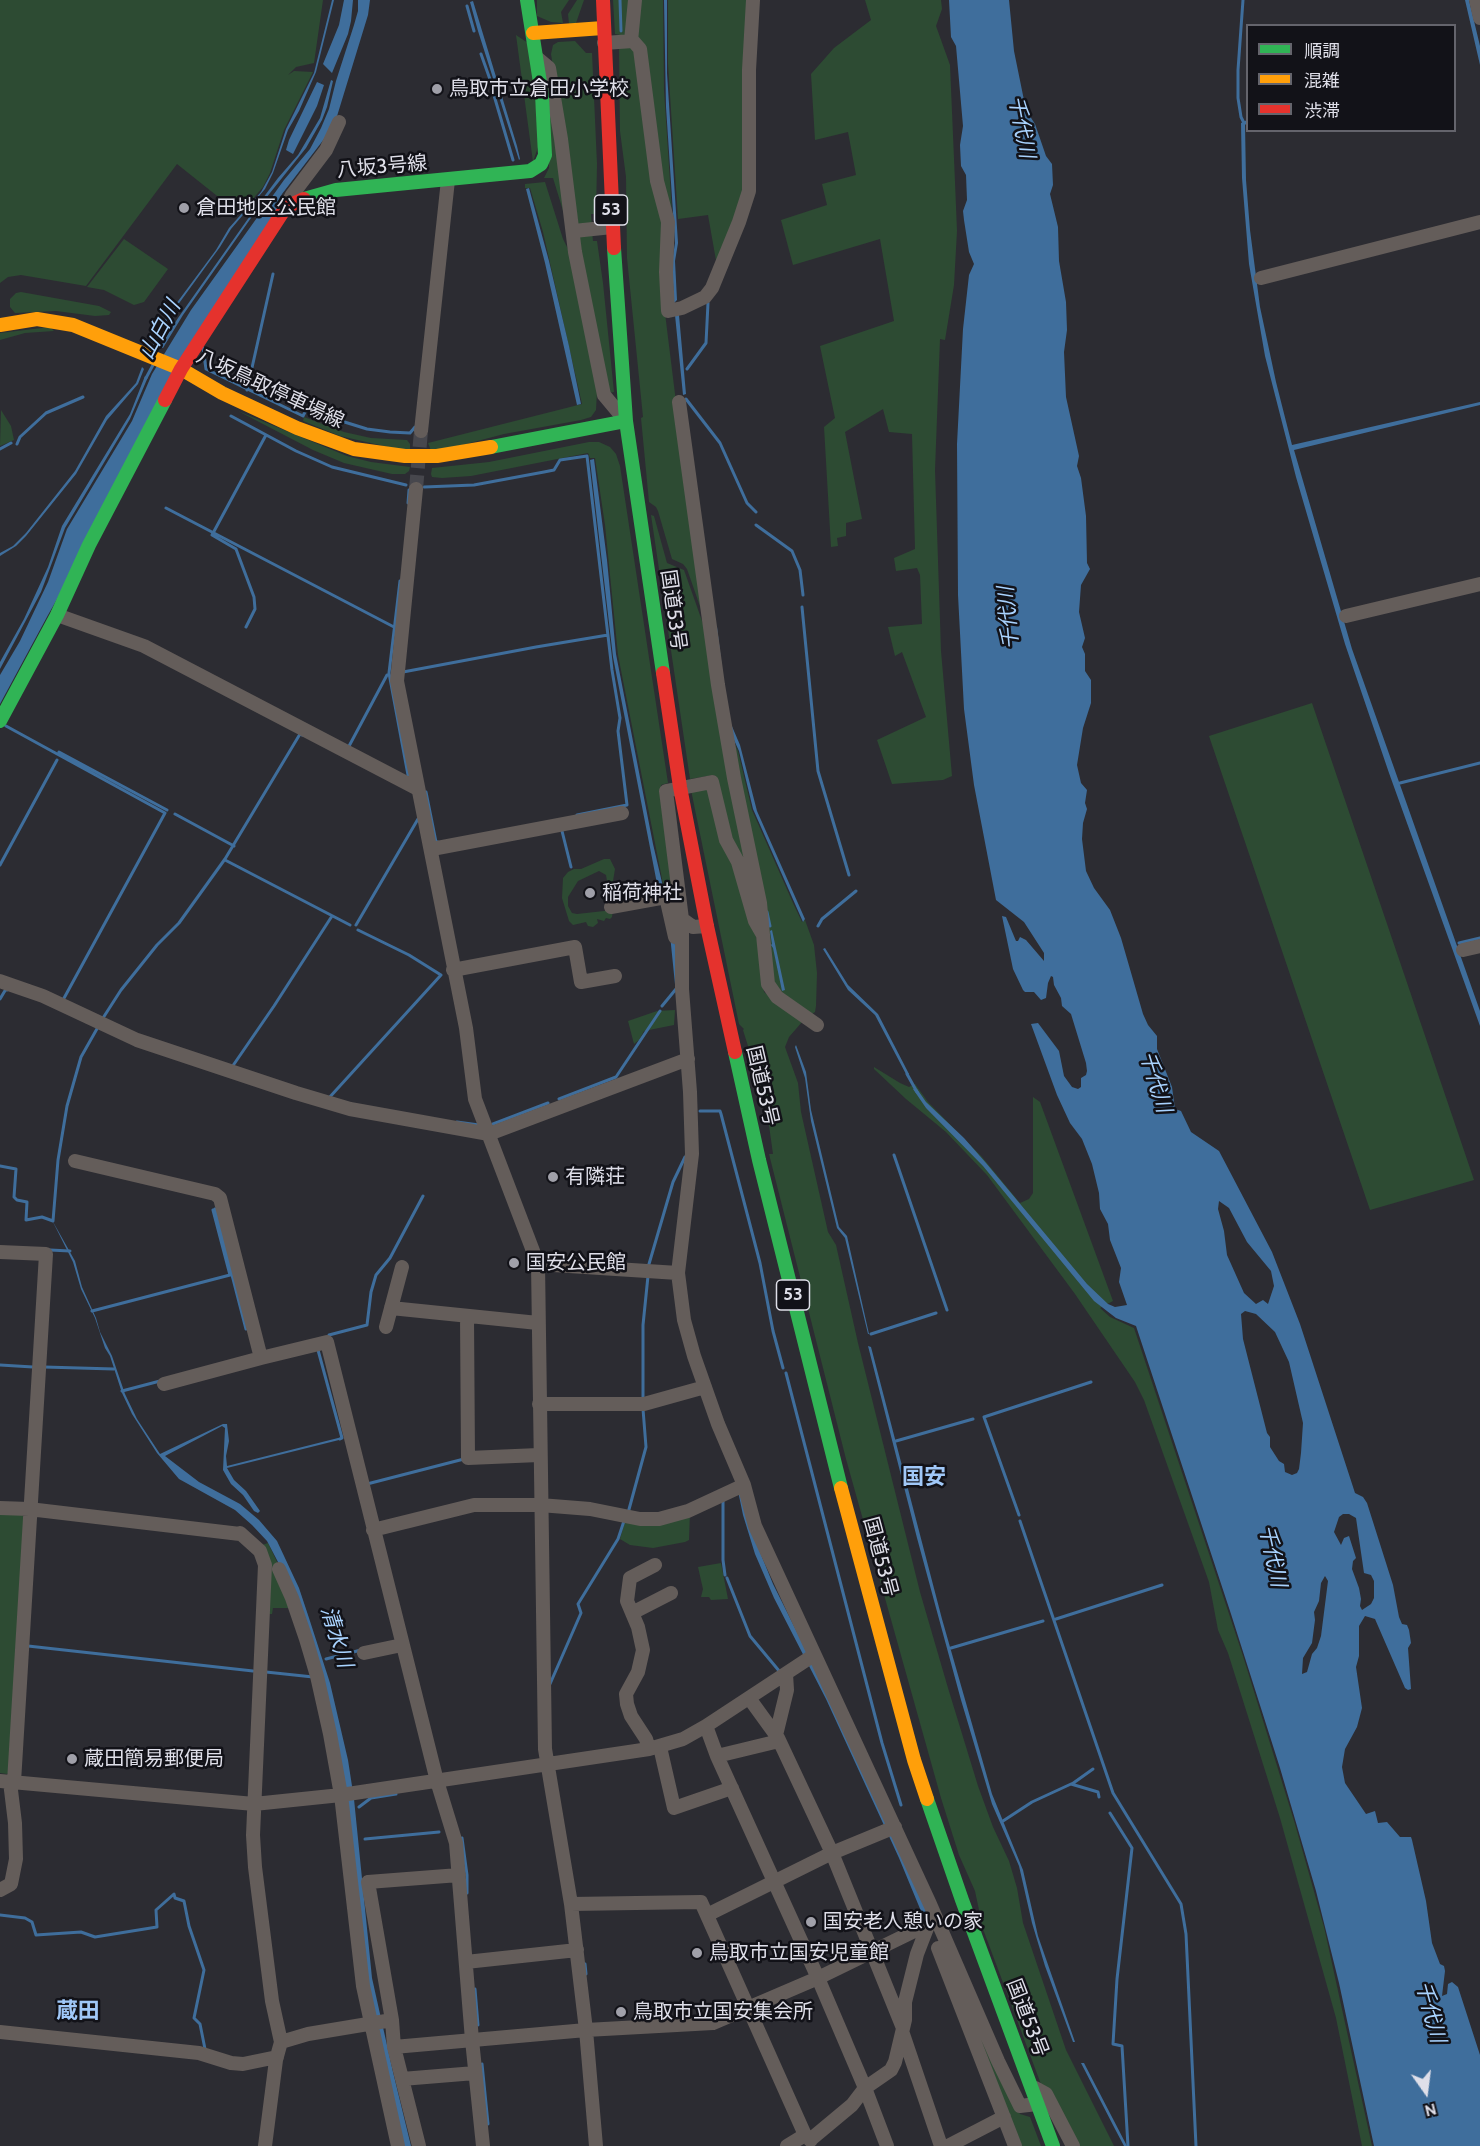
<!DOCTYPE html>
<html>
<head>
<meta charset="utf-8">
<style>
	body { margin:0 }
	#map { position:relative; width:1480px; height:2146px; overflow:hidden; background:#2c2c32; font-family:Cabin,"Noto Sans JP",sans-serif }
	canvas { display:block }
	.legend { position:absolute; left:1246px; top:24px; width:210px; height:108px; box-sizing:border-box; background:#121218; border:2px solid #64646c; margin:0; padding:8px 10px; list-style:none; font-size:18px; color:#dfdfe9 }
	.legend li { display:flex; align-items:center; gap:12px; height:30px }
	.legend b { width:30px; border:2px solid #64646c }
	.north { position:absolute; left:1396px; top:2062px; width:60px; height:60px; -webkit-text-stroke:4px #121218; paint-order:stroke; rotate:166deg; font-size:16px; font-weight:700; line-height:24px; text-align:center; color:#dfdfe9 }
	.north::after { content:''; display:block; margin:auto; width:21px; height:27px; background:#dfdfe9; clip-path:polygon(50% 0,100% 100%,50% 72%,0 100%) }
</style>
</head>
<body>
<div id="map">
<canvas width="1480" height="2146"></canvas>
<ul class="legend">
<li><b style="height:8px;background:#30b455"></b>順調</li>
<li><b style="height:8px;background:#ff9f0a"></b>混雑</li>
<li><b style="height:8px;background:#e5322d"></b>渋滞</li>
</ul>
<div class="north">N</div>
</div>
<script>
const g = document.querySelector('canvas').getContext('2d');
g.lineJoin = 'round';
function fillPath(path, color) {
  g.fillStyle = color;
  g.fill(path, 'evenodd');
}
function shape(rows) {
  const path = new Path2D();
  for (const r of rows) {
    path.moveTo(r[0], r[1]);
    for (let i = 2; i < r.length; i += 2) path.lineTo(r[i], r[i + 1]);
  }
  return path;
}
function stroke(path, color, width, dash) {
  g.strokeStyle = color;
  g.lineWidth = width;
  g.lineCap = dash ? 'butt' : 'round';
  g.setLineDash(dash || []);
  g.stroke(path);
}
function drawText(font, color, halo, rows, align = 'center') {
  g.font = font + ' Cabin,"Noto Sans JP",sans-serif';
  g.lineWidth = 5;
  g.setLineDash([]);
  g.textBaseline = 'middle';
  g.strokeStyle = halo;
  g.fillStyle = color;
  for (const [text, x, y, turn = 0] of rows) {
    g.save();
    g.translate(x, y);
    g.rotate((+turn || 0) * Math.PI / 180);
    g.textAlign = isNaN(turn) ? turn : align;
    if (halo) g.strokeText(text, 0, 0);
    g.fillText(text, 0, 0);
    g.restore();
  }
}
fillPath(shape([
	[0,0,323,0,314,63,296,67,288,75,294,71,313,72,284,130,270,173,263,187,246,207,236,211,177,164,86,286,21,275,8,277,0,283],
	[537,0,569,0,561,12,563,23,551,22,537,16],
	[577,0,584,0,576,23,569,24,568,14],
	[613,0,630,0,625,36,615,34],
	[638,0,663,0,664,90,674,242,671,251,636,32],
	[668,0,749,0,744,193,717,266,708,215,678,219,668,64],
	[865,0,941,0,942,9,936,26,950,65,955,182,957,231,954,285,945,340,940,339,935,470,941,651,952,776,943,780,892,784,877,740,926,717,902,652,895,656,888,627,922,624,920,575,917,568,896,571,894,558,915,549,912,434,889,432,883,409,845,432,862,519,846,523,846,536,837,538,838,546,831,547,824,427,835,418,820,346,894,321,880,239,793,265,781,220,827,205,822,184,856,175,848,132,815,140,811,74,834,48,871,20],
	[516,35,531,45,539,144,533,162],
	[575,41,586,53,592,53,597,164,596,214,591,214,592,226,579,229,551,54,553,45,558,42],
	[619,45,635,46,663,205,663,297,702,612,687,569,683,564,672,559,658,511,656,507,649,502,641,418,643,417,627,258,626,177,620,131],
	[547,74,568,227,553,178,544,178,549,168],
	[545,182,563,239,573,259,598,373,596,410,591,417,581,420,504,434,432,453,428,443,582,404,543,232,530,188,525,188,525,184],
	[592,232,593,241,597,241,603,283,614,392,609,393,580,258,579,233],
	[124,239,168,269,144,302,134,305,104,290,87,287],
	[21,292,99,306,111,312,109,315,95,316,56,311,15,313,10,307,10,299,16,293],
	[50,327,54,331,25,333,0,340,0,333],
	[1,410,11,426,14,440,0,446],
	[238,411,347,456,371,462,410,467,409,471,405,474,392,474,344,463,313,450],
	[304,417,344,432,371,438,407,440,410,444,410,452,340,436,303,421],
	[589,442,599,442,610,447,616,454,620,466,668,783,661,785,673,872,677,933,665,894,618,655,605,525,595,458,590,458,588,453,471,476,442,478,432,477,431,474,432,468,489,462],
	[651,515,654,516,667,563,684,570,707,635,758,901,721,811,714,775,690,779],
	[1312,703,1474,1180,1370,1210,1209,736],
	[726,724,738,751,752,810,793,903,802,922,805,920,814,945,817,973,816,1006,815,1012,809,1016,772,984],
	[706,787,744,890,759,948,764,992,800,1018,802,1022,789,1037,785,1047,798,1083,801,1112,828,1232,836,1245,858,1343,920,1592,948,1688,978,1786,993,1827,1009,1861,1017,1888,1023,1923,1066,2050,1114,2146,1076,2146,1042,2087,983,1929,975,1891,959,1855,941,1798,846,1459,769,1154,773,1154,766,1104,743,1030,744,1029,739,1024,691,790],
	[604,859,610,859,615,869,611,893,616,900,609,905,603,900,602,893,607,881,606,875,599,871,578,881,568,897,568,906,572,913,577,914,613,910,612,917,610,919,606,918,604,921,597,919,598,923,593,927,588,926,586,922,573,925,569,921,562,898,563,878,568,872,574,869,581,869],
	[675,1010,674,1025,644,1031,639,1040,634,1044,628,1021,657,1011],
	[874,1067,900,1083,909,1087,915,1084,928,1102,982,1157,1020,1203,1029,1199,1033,1193,1033,1097,1040,1102,1113,1301,1100,1308,1110,1317,1134,1328,1243,1656,1295,1824,1324,1927,1372,2146,1362,2146,1336,2018,1280,1818,1228,1653,1218,1630,1209,1582,1144,1400,1135,1382,1075,1294,987,1175,946,1132,906,1099,874,1069],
	[690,1511,689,1540,685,1542,653,1548,630,1545,620,1539,626,1518],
	[0,1513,21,1514,25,1518,9,1772,7,1774,0,1773],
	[268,1543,279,1566,293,1608,273,1608,272,1614,266,1614,259,1546],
	[721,1563,728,1599,711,1600,709,1597,701,1597,703,1589,698,1567],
	[938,1929,1014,2106,1020,2114,1030,2117,1041,2146,1019,2146]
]), '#2d4b33');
fillPath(shape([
	[332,0,334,0,316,72,299,111,288,130,273,173,265,189,231,229,220,247,169,317,154,345,153,344,167,316,216,250,229,228,261,192,272,172,286,129,314,73],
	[344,0,353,0,351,21,348,34,332,73,323,64,339,25],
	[358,0,370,0,368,15,334,126,282,194,279,201,281,204,48,615,0,704,0,675,20,641,48,582,67,529,132,421,152,374,191,310,284,180,310,149,321,128,329,109,336,81,354,25,358,11],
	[664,0,667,0,667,73,678,243,675,261,677,300,674,303,672,262,675,243,666,107],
	[949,0,1009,0,1014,51,1026,110,1035,124,1046,156,1052,164,1053,185,1050,194,1058,227,1059,261,1066,302,1067,330,1064,352,1066,397,1079,456,1077,466,1081,478,1086,516,1087,563,1090,569,1081,585,1079,612,1085,638,1082,647,1085,654,1085,671,1091,680,1091,703,1083,728,1077,765,1081,783,1087,790,1085,803,1087,809,1083,823,1082,839,1086,871,1094,888,1110,910,1121,938,1143,1014,1148,1025,1157,1036,1157,1049,1172,1087,1175,1109,1181,1111,1191,1132,1219,1151,1272,1252,1300,1324,1355,1493,1363,1497,1367,1503,1393,1585,1399,1617,1402,1624,1407,1625,1409,1630,1411,1643,1408,1648,1411,1689,1408,1690,1405,1688,1375,1619,1365,1616,1359,1626,1359,1656,1356,1667,1362,1708,1357,1727,1345,1749,1342,1767,1345,1783,1366,1814,1375,1811,1378,1823,1387,1822,1400,1837,1411,1837,1412,1840,1426,1901,1432,1943,1440,1964,1444,1966,1445,1971,1442,1996,1447,1994,1448,1984,1452,1982,1458,1987,1480,2055,1480,2146,1374,2146,1339,1983,1316,1891,1280,1768,1231,1614,1136,1326,1116,1318,1094,1301,983,1166,926,1108,913,1089,917,1089,926,1102,964,1138,986,1163,1087,1284,1108,1304,1115,1307,1127,1305,1119,1282,1121,1268,1110,1240,1108,1224,1100,1209,1099,1193,1092,1164,1082,1139,1070,1123,1057,1095,1031,1024,1038,1023,1059,1051,1064,1076,1072,1087,1078,1089,1081,1087,1081,1078,1086,1075,1087,1071,1086,1063,1071,1014,1062,1006,1061,998,1054,985,1053,977,1051,976,1048,983,1046,998,1041,1000,1034,992,1025,992,1023,990,1013,969,1002,916,1006,917,1016,941,1018,941,1020,937,1026,940,1044,961,1044,953,1024,922,996,900,974,785,964,709,958,595,957,444,963,329,969,275,974,264,969,252,964,220,963,211,967,200,966,175,961,166,960,145,963,126,956,46,951,37],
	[1219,1201,1229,1208,1247,1242,1271,1271,1274,1286,1268,1304,1263,1300,1256,1304,1244,1293,1227,1255,1224,1231,1218,1209],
	[1245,1311,1256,1314,1275,1332,1289,1362,1303,1423,1301,1453,1299,1469,1297,1473,1292,1475,1285,1472,1284,1464,1279,1461,1270,1447,1270,1437,1267,1433,1243,1339,1241,1314],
	[1343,1514,1349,1514,1356,1518,1364,1573,1371,1575,1374,1581,1374,1598,1371,1604,1362,1610,1360,1606,1361,1599,1359,1588,1352,1569,1353,1561,1356,1558,1349,1536,1344,1538,1341,1545,1334,1532,1339,1517],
	[1325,1576,1328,1581,1321,1636,1317,1648,1312,1654,1307,1672,1302,1674,1303,1658,1312,1643,1315,1620,1314,1612,1319,1601,1321,1583],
	[1465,0,1469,0,1480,46,1480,65],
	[473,1,517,146,520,159,519,160,478,31,470,2],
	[331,80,333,81,327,107,322,120,306,148,258,208,183,315,163,348,160,347,178,318,257,206,278,178,298,155,320,118],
	[317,82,324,85,317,106,293,154,286,150,289,140],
	[1247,120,1247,123,1245,125,1246,180,1250,230,1260,307,1276,382,1292,445,1480,402,1480,405,1294,450,1352,649,1480,1011,1480,1026,1389,773,1345,644,1296,477,1265,356,1249,264,1242,178,1241,123],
	[529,188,549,261,569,346,581,404,577,405,545,263,526,189],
	[675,315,679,315,686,394,683,395],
	[142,367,144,369,138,384,107,420,76,474,26,536,16,546,0,556,0,553,13,546,26,533,75,471,106,416,136,383],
	[145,376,148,377,130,419,65,528,41,592,0,669,0,662,24,619,48,567,62,526,130,414],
	[594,459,607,560,616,654,653,844,674,934,680,1003,677,1004,670,935,659,894,613,657,590,460],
	[713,627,717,627,728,717,740,745,757,811,805,919,803,922,753,809,739,751,729,729],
	[772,930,785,990,782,991,773,948,771,945,772,944,770,931],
	[825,948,848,985,878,1014,909,1074,907,1076,875,1015,848,990,823,949],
	[796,1045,806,1072,811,1110,839,1227,847,1236,869,1334,868,1334,845,1238,837,1228,811,1121,805,1078,795,1047],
	[52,1220,75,1261,82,1287,96,1318,100,1332,112,1356,125,1394,137,1419,160,1454,223,1424,227,1424,229,1441,226,1456,227,1466,342,1437,343,1439,227,1468,234,1480,246,1491,260,1511,258,1513,254,1511,243,1495,231,1484,223,1470,225,1428,222,1426,165,1456,199,1482,240,1504,259,1520,277,1541,299,1588,309,1618,330,1683,348,1760,354,1799,372,1978,393,2072,411,2146,402,2146,368,2002,345,1801,289,1583,267,1541,252,1525,235,1510,179,1479,157,1453,132,1414,122,1393,110,1356,105,1348,95,1318,81,1289,73,1262],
	[868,1346,871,1347,942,1619,992,1794,1023,1870,1038,1936,1075,2042,1073,2042,1045,1966,1032,1923,1019,1866,992,1804,961,1700,917,1538],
	[742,1490,760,1552,773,1584,804,1646,928,1914,923,1916,899,1858,826,1699,774,1598,755,1554,743,1515,738,1491],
	[1081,2063,1084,2063,1127,2146,1124,2146,1115,2129]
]), '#3f6e9c');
stroke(shape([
	[620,0,621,31],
	[1243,0,1238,70,1238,98,1241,117,1244,123],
	[467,6,474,31],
	[481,54,492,85],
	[493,92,513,160],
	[203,348,206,369,303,416,306,410,367,429,390,432,410,433,415,427],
	[687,369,706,343,708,303],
	[146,378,153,365],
	[247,390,273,274],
	[686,399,720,443,747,503,756,512],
	[231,416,296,451,332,467,406,485],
	[17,444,20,437,46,413,83,397],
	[0,449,11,443],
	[424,487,474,485,544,472,554,470,560,460,587,456,612,670,620,718,618,731,627,805,577,815],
	[408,503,409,490],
	[166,508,394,627],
	[756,525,792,551,800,570,803,595],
	[400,581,389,673,408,775],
	[802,607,818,771,849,875],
	[246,627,255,609,254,597,236,549,212,535,266,435],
	[403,672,536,647,608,635],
	[6,726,165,813,63,1000],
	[348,748,387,675,389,675],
	[59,752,167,810],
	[1400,783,1480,763],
	[426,792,436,842,438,842],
	[175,814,234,846],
	[562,831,571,867],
	[225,860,350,925],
	[0,865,57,760],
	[767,912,770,926],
	[356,925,418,819],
	[818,926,822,919,856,891],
	[1459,943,1480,938],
	[0,999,6,989,7,990],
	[662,1006,676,989],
	[103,1018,121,990,157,945,179,923,225,859,300,734,302,735],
	[232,1067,274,1006,332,916],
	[907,1074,917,1092],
	[328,1099,441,975,409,955,358,930],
	[559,1099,616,1077,660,1011],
	[700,1111,720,1111,721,1114,760,1263,773,1331,783,1368],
	[457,1122,479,1125],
	[493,1124,548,1103],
	[894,1155,947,1310],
	[0,1166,16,1169,14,1197,17,1200,27,1202,26,1220,42,1217,53,1221,58,1160,67,1106,81,1057,98,1027],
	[215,1209,246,1329],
	[50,1250,70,1251],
	[649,1264,673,1182,685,1157],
	[92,1311,230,1275,213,1210],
	[871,1334,936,1313],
	[329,1337,329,1335,367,1325,371,1292,376,1275,390,1258,423,1196],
	[318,1350,342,1438,340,1439],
	[0,1365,33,1367],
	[44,1367,114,1369],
	[786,1373,882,1743,901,1805],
	[122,1391,160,1381],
	[643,1399,643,1325,648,1276],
	[896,1441,973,1419],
	[367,1484,464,1459],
	[723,1499,723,1560,725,1575],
	[628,1513,646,1447,643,1409],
	[1019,1515,984,1417,1091,1382],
	[1020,1521,1113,1793,1181,1904,1186,1934,1196,2146],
	[727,1578,750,1636,780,1672],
	[1056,1619,1162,1585],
	[28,1646,253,1671],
	[951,1648,1043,1621],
	[326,1659,361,1650],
	[266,1672,313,1677],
	[550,1684,581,1613,578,1604,618,1539,624,1521],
	[1072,1784,1093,1769],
	[359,1807,371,1798,396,1794],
	[1110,1813,1132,1848,1117,1979,1113,2044,1122,2046,1128,2146],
	[1003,1821,1032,1802,1071,1784,1098,1792,1099,1797],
	[462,1838,467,1875,467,1893],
	[365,1839,439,1832],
	[0,1915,25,1918,32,1922,36,1935,81,1932,95,1937,157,1927,156,1910,174,1894,175,1898,184,1901,189,1926,204,1970,194,2018,200,2024,205,2049],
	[585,1964,586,1974],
	[475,1989,478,2025],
	[482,2064,488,2124]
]), '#3f6e9c', 3);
stroke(shape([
	[416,489,421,431]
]), '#47474d', 14, [14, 7]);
stroke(shape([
	[1476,0,1480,18],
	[631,41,635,0],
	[604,43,633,41,640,49,657,181,668,222,666,272,668,311,682,308,705,297,712,288,739,222,749,191,749,70,753,0],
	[537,58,549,68,561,139,575,252,604,395,624,419],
	[286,207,292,195,326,150,339,122],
	[574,231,612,227],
	[1261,278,1480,222],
	[679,402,718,685,734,778,760,903,763,935],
	[421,431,448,180],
	[416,489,397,681,466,1028,475,1099,538,1264,545,1749,571,1904,586,2030,596,2146],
	[57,615,144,646,418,789],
	[1346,616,1480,584],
	[432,849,622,813],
	[611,907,666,897,675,937],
	[682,919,666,791,712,782,726,840,738,862,755,921,763,935,768,984,777,997,817,1025],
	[707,926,693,927,682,919,682,989,690,1092,692,1154,678,1273,684,1320,694,1356,718,1424,744,1485,755,1526,930,1904,998,2061,1020,2106,1037,2104],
	[1463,950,1480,946],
	[453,970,575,947,581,982,615,976],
	[0,981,43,996,137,1040,296,1093,350,1109,489,1134,688,1059],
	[75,1161,215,1194,220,1198,261,1358,327,1342,437,1781,456,1843,472,2040,483,2146],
	[0,1252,46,1254,14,1782],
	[538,1264,678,1273],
	[391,1308,538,1323],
	[467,1317,468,1458,539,1455],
	[386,1327,402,1267],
	[164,1384,261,1358],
	[539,1404,644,1404,705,1387],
	[0,1508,29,1509,240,1534],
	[373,1530,474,1505,540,1505,590,1509,640,1519,659,1519,688,1511,744,1485],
	[240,1533,260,1551,265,1565,253,1835,255,1867,272,2001,281,2042],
	[279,1569,292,1598,306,1639,317,1676,330,1734,341,1795,363,1986,398,2146],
	[632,1613,671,1593],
	[364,1653,402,1645],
	[749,1698,778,1738,832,1853,903,2028],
	[706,1726,717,1756,818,1978,865,2088,852,2105,810,2140],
	[776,1735,787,1690,786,1674],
	[660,1747,674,1808,732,1788],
	[649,1749,646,1739,631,1716,627,1704,626,1694,638,1672,643,1650,638,1627,627,1601,630,1578,655,1565],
	[717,1756,779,1741],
	[0,1781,254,1804,341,1795,649,1749,683,1739,706,1726,814,1655],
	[0,1890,11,1884,16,1859,15,1823,10,1782],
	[571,1904,701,1902,805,2135],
	[707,1915,832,1853,895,1827],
	[938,1948,1015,2146],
	[466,1962,577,1950],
	[0,2032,199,2053,231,2063,243,2064,277,2057],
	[903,2034,941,2146],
	[394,2047,586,2030,713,2023,818,1978,937,1920],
	[402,2079,475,2073],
	[1035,2088,1046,2094,1073,2146],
	[265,2146,276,2060,281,2042,308,2034,392,2020],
	[419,2146,394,2047,392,2020,368,1882,459,1875],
	[787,2146,805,2135,811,2140],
	[887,2146,865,2088,891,2070,895,2062,905,2020,905,2002,917,1954,929,1923],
	[948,2146,1004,2117]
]), '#645d5a', 14);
stroke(shape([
	[304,199,336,190,530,171,541,164,545,155,542,95,527,0],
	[614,248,626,421,663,673],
	[491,447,626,421],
	[0,721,57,615,89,545,165,400],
	[735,1052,759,1160,841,1488],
	[927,1799,962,1900,1053,2146]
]), '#30b455', 14);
stroke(shape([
	[533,33,603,28],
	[0,325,37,319,73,325,181,369,222,393,297,428,354,449,405,456,437,456,491,447],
	[841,1488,914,1760,927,1799]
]), '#ff9f0a', 14);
stroke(shape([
	[603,0,614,248],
	[165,400,181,369,286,207,304,199],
	[663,673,680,787,707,926,735,1052]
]), '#e5322d', 14);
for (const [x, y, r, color] of [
	[437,89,6,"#a0a0a9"],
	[184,208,6,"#a0a0a9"],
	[590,893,6,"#a0a0a9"],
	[553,1177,6,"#a0a0a9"],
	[514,1263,6,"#a0a0a9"],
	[72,1759,6,"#a0a0a9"],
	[811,1922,6,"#a0a0a9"],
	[697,1953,6,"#a0a0a9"],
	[621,2012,6,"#a0a0a9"]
]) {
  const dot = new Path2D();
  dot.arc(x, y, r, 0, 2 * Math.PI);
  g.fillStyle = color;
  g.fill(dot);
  stroke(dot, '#121218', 2);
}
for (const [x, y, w] of [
	[611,210,33],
	[793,1295,33]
]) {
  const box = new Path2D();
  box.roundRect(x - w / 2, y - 15, w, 30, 4.5);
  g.fillStyle = '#121218';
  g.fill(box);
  stroke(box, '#dfdfe9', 1.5);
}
drawText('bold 18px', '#dfdfe9', null, [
	["53",611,210],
	["53",793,1295]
]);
drawText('20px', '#dfdfe9', '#121218', [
	["鳥取市立倉田小学校",449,89],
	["倉田地区公民館",196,208],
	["稲荷神社",602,893],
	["有隣荘",565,1177],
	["国安公民館",526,1263],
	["蔵田簡易郵便局",84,1759],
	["国安老人憩いの家",823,1922],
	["鳥取市立国安児童館",709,1953],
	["鳥取市立国安集会所",633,2012]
], 'left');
drawText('20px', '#dfdfe9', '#121218', [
	["八坂3号線",382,167,-5],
	["八坂鳥取停車場線",270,389,25],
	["国道53号",673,610,82],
	["国道53号",762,1086,77],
	["国道53号",880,1557,75],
	["国道53号",1027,2018,69]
]);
drawText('italic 21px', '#a9d3ff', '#121218', [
	["千代川",1021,127,79],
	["山白川",160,330,-62],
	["千代川",1009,618,-95],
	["千代川",1155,1082,73],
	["千代川",1272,1556,78],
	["清水川",336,1637,73],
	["千代川",1430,2012,75]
]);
drawText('bold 22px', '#a0c8f8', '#121218', [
	["国安",924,1478],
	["蔵田",78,2012]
]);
</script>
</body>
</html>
